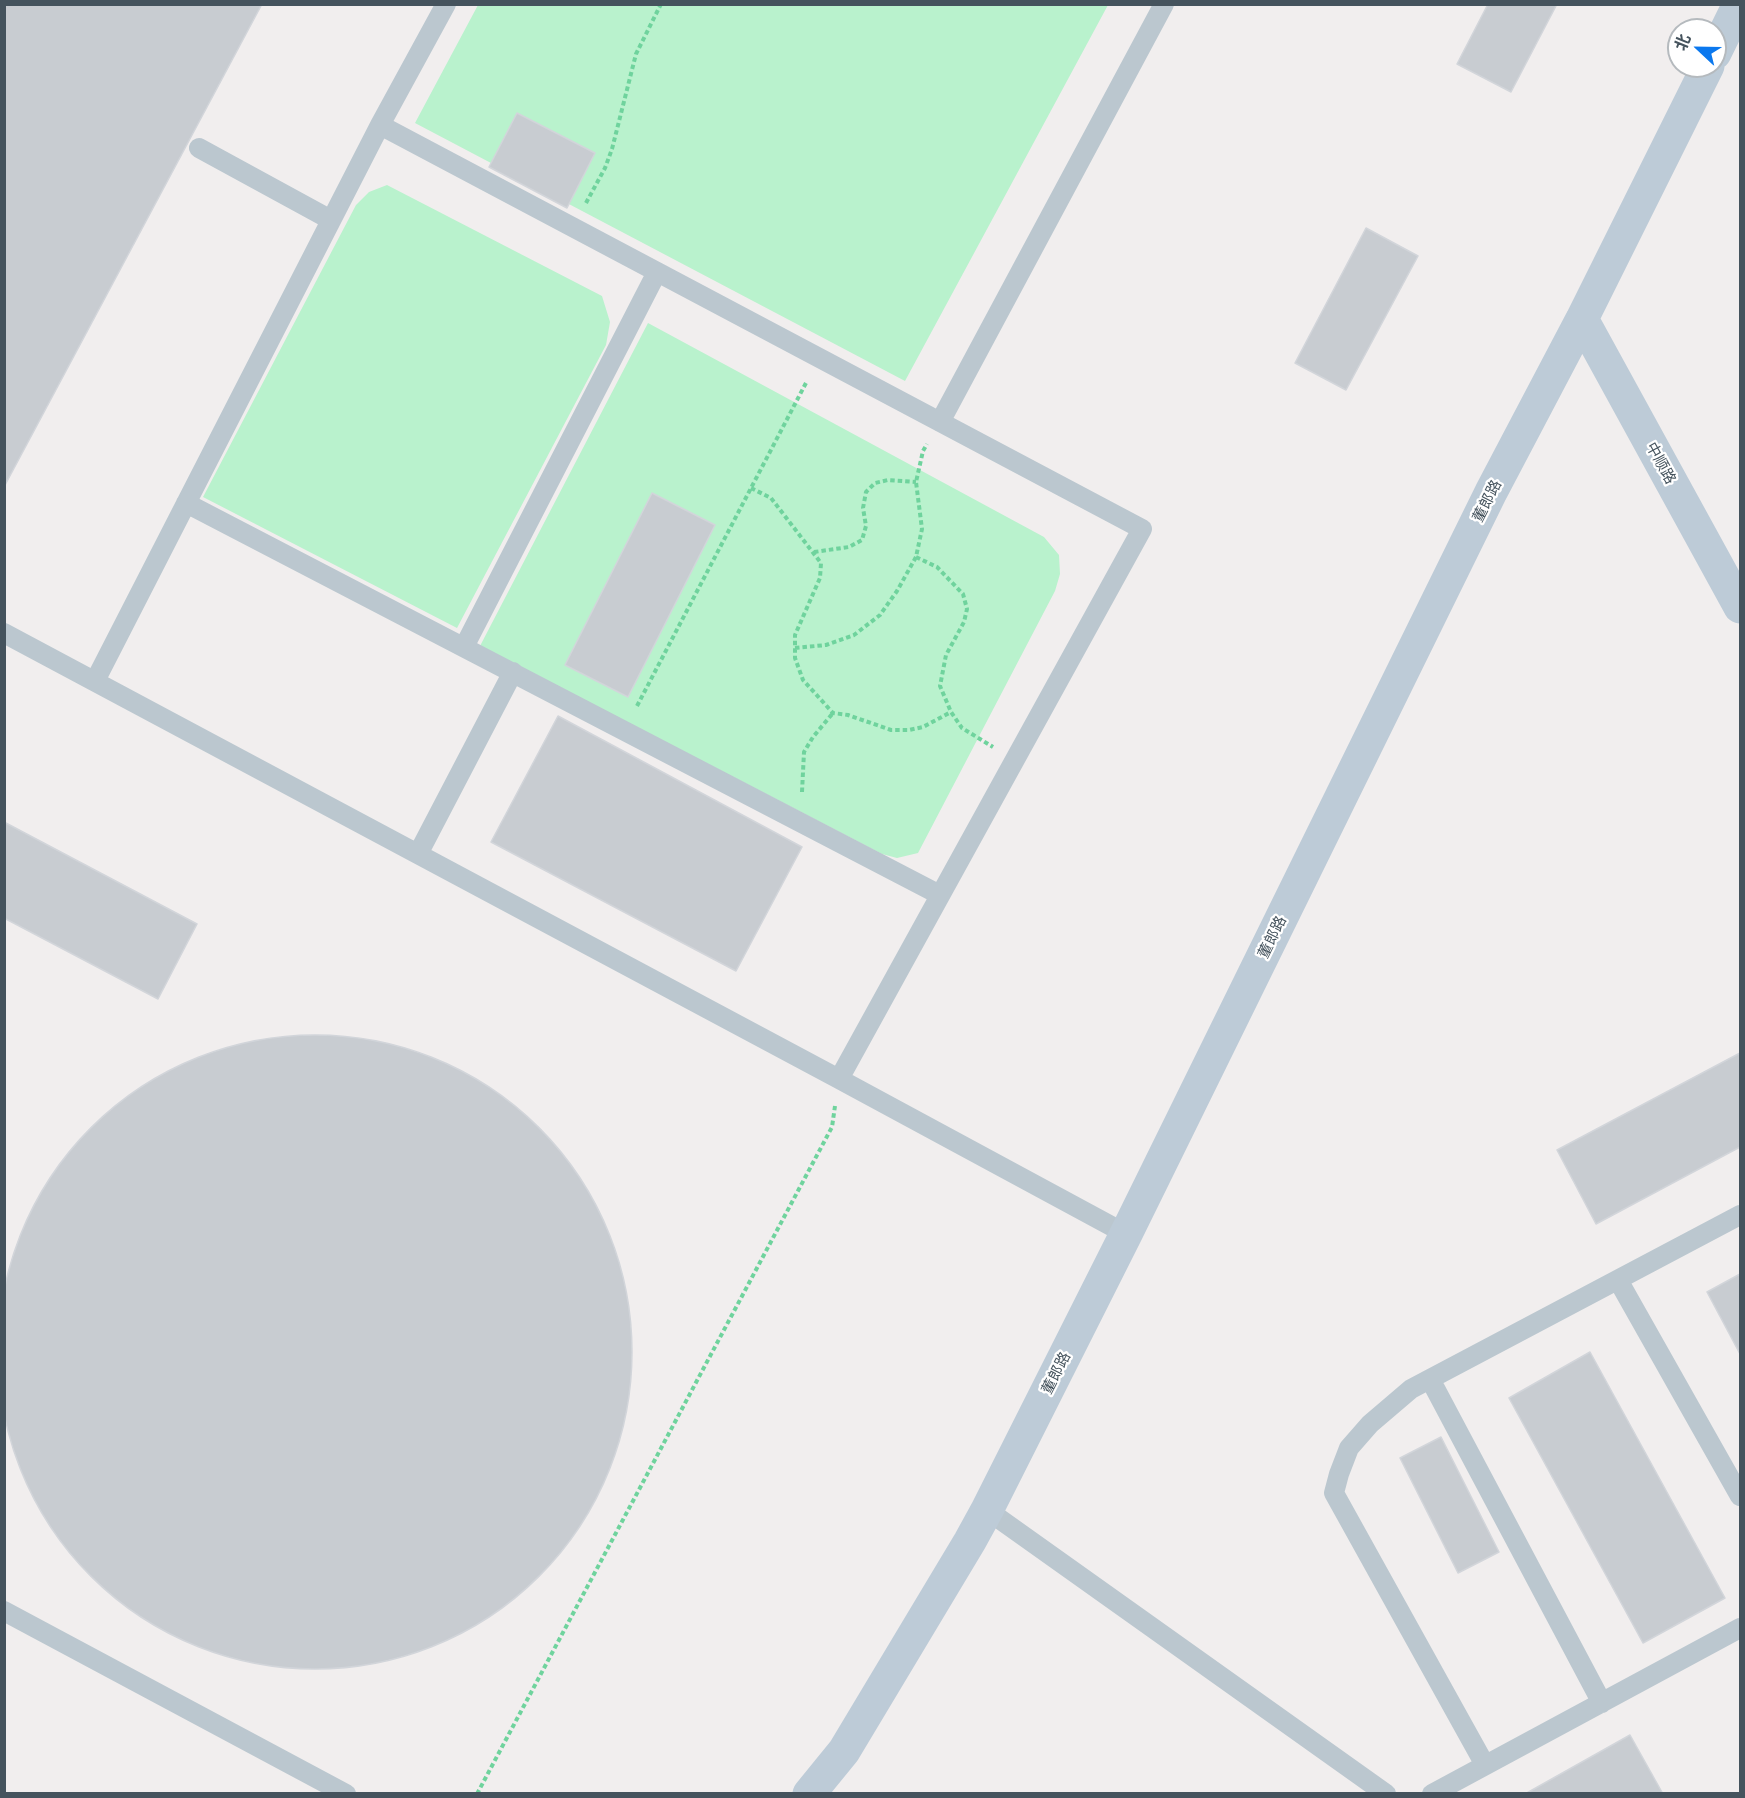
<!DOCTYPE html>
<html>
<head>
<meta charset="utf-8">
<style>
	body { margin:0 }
	#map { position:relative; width:1745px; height:1798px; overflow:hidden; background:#f1eeee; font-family:Barlow,"Noto Sans SC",sans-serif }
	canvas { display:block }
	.frame { position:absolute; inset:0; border:6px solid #45535d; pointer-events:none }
	.north { position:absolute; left:1667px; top:18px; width:60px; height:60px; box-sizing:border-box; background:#fff; border:2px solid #b5babe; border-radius:50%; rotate:292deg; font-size:16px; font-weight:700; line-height:24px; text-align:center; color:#45535d }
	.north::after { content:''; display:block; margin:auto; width:21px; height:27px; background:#0b78ee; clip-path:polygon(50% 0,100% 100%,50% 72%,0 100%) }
</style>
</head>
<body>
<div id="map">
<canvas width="1745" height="1798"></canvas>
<div class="frame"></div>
<div class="north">北</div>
</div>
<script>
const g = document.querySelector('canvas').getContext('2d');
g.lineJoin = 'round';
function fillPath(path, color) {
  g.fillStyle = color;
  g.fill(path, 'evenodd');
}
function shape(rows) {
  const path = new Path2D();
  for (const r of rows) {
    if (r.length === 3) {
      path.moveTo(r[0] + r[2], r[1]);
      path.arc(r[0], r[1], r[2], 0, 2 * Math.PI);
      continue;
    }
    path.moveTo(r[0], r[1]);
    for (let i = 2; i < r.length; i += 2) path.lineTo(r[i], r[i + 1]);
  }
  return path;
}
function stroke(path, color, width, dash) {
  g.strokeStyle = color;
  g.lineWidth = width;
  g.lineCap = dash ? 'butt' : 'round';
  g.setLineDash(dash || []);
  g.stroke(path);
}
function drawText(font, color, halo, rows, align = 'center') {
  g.font = font + ' Barlow,"Noto Sans SC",sans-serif';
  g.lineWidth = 4.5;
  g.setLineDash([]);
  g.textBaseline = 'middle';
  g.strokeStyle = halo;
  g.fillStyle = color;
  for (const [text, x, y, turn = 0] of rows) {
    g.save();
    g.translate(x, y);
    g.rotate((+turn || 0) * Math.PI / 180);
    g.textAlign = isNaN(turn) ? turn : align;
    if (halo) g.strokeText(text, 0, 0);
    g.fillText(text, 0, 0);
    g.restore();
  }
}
fillPath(shape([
	[478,5,1108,5,905,381,415,123],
	[387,185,602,296,610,322,606,345,457,628,203,497,356,205,369,192],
	[648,323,1044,537,1059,555,1060,574,1055,591,918,853,897,858,882,854,480,646]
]), '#b9f2cd');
const building = shape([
	[4,4,262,4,4,487,4,4],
	[1488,4,1557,4,1511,92,1457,64,1488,4],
	[517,113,595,153,567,208,489,167,517,113],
	[1366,228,1418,256,1346,390,1295,363,1366,228],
	[652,493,715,525,628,697,565,665,652,493],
	[558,716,802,847,736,971,491,842,558,716],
	[4,822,197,924,158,999,4,918,4,822],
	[315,1352,317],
	[1740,1053,1740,1147,1596,1224,1557,1150,1740,1053],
	[1740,1274,1740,1354,1707,1292,1740,1274],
	[1590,1352,1725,1598,1643,1643,1509,1398,1590,1352],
	[1441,1437,1499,1552,1458,1573,1400,1458,1441,1437],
	[1630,1735,1663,1794,1525,1794,1630,1735]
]);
fillPath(building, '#c8ccd1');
stroke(building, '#d2d5da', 1.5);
stroke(shape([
	[586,203,605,168,612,149,636,54,661,4],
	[751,488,771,498,821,563,820,578,795,635,795,658,803,680,833,713,848,715,891,730,909,730,923,727,951,712],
	[814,552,849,547,862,540,866,526,863,508,866,492,875,483,888,480,916,482],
	[916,557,937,567,963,594,967,609,964,622,946,655,940,686,951,712,962,728,993,747],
	[795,648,826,645,854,635,880,615,897,591,916,557,922,529,916,482,923,451,927,444],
	[637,706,807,381],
	[802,792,804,752,813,737,833,713],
	[477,1794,832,1127,835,1106]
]), '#6fd39d', 4, [4.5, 3]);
stroke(shape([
	[199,148,331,220],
	[940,422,1164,4],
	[186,503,940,895],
	[4,633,839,1079,1142,529,380,125],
	[464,647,657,272],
	[95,681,380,125,446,4],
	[418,854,513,672],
	[839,1079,1126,1234],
	[1618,1280,1740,1496],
	[1430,1379,1602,1703],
	[987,1510,1386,1794],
	[4,1611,346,1794],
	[1485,1765,1334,1493,1339,1474,1349,1448,1370,1424,1411,1389,1740,1215],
	[1432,1794,1740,1628]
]), '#bbc7cf', 20);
stroke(shape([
	[1715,53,1739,4],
	[1582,319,1740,607],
	[809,1794,844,1751,970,1541,987,1510,1126,1234,1491,492,1582,319,1708,66]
]), '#bdcbd7', 33);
drawText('15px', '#45535d', '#fff', [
	["中顺路",1661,463,61],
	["董郎路",1487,501,-63],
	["董郎路",1272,937,-64],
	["董郎路",1056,1373,-63]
]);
</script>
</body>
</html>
